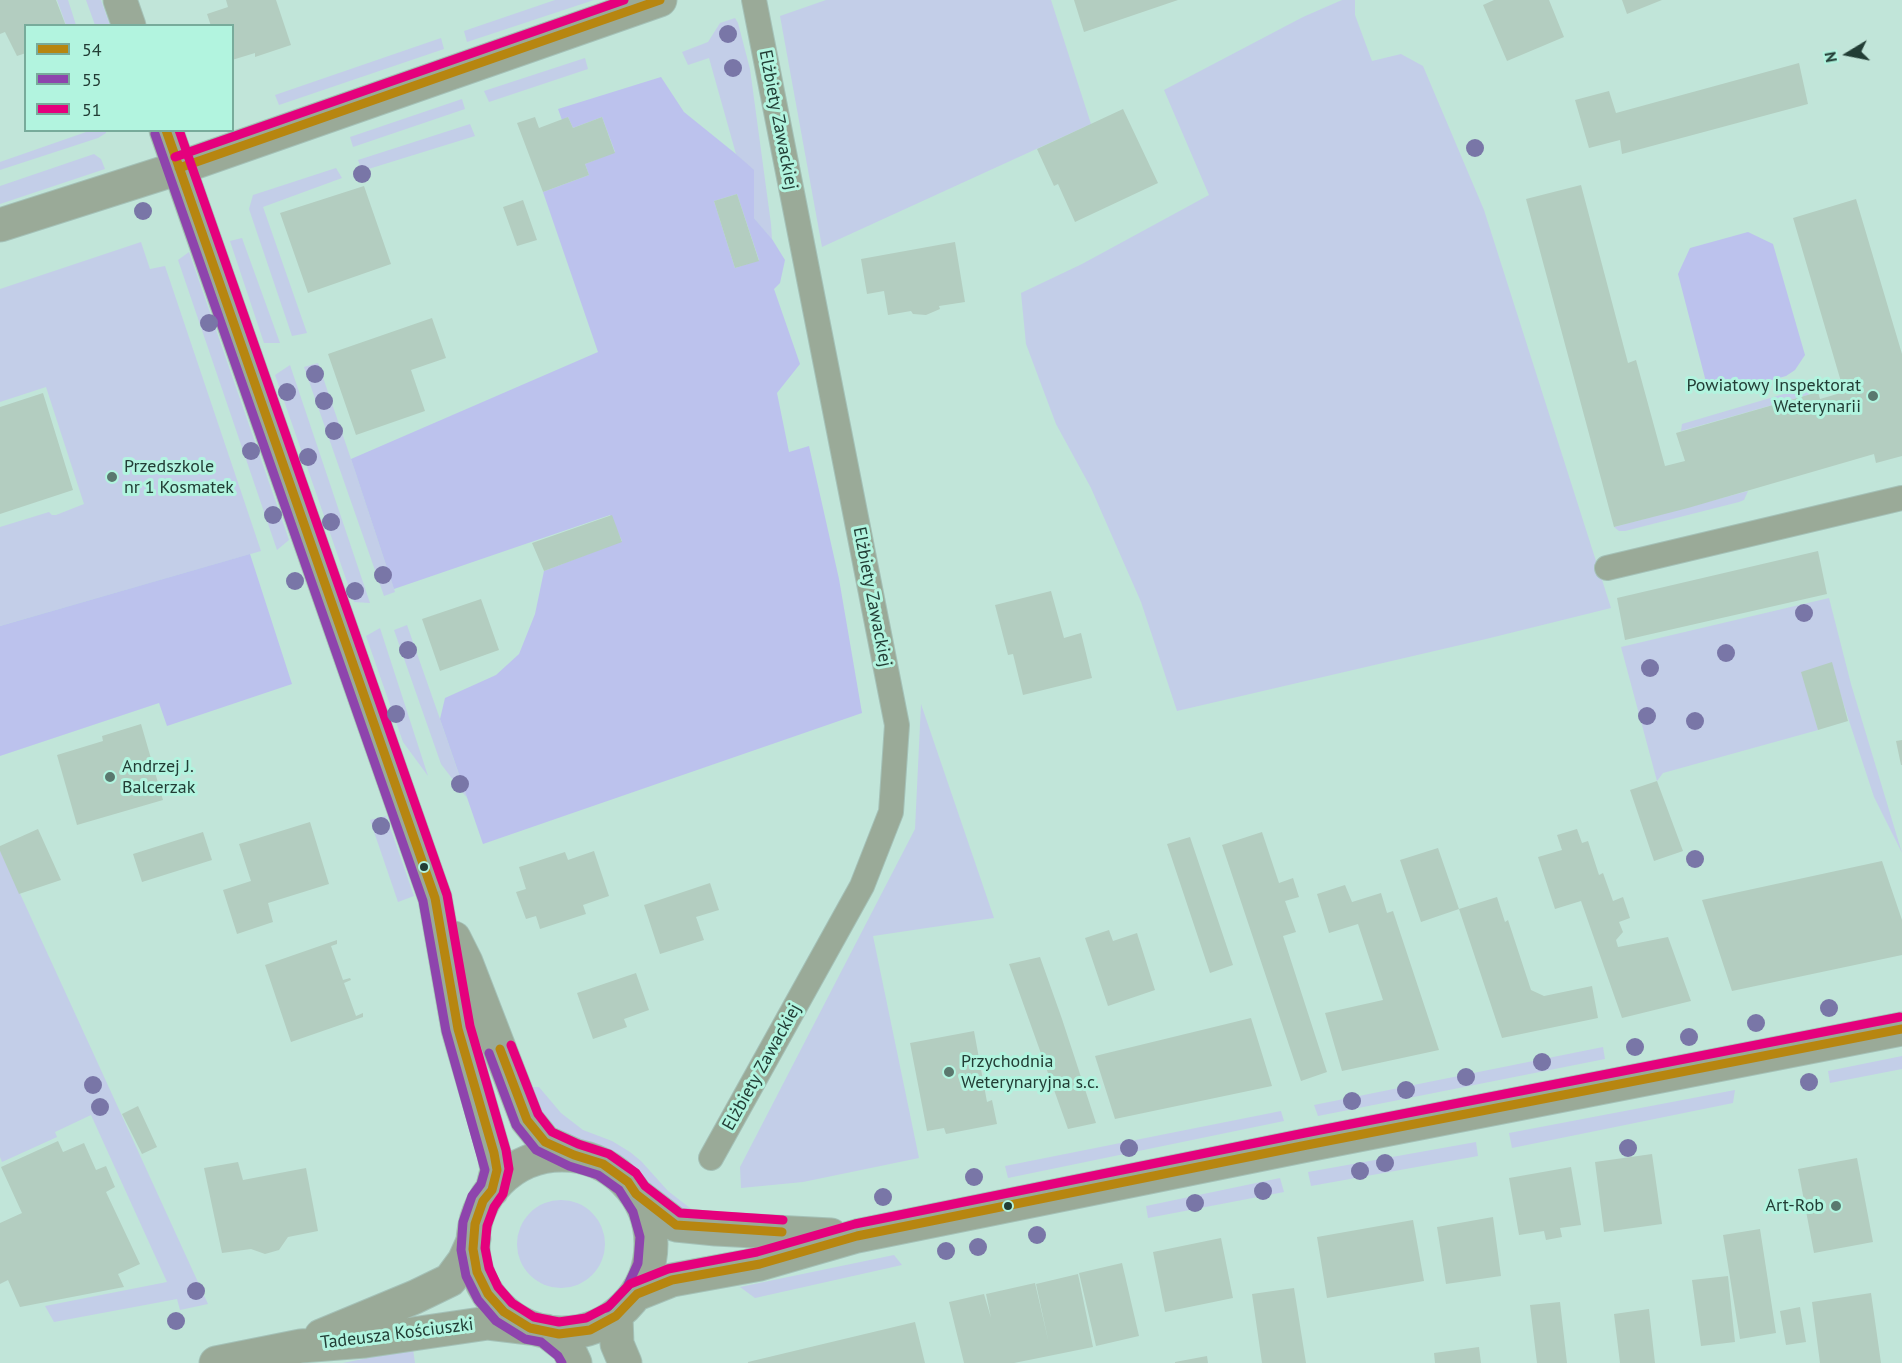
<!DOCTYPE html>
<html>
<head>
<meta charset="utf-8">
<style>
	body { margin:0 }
	#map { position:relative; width:1902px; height:1363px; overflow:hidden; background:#c1e5d9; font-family:"PT Sans",sans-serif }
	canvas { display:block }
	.legend { position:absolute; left:24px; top:24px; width:210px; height:108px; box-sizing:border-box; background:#b2f4df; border:2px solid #78ab9b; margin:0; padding:8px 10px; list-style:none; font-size:18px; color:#223d35 }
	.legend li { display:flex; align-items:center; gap:12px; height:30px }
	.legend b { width:30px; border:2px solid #78ab9b }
	.north { position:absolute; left:1818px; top:24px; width:60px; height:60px; -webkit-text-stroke:4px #b2f4df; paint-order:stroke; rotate:260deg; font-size:16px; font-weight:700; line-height:24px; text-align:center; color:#223d35 }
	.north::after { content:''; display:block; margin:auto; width:21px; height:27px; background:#223d35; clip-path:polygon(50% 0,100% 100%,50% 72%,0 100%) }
</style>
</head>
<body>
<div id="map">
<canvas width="1902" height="1363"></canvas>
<ul class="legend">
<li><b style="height:8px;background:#b78610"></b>54</li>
<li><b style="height:8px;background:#8e44ad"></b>55</li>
<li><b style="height:8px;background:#e5007d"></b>51</li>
</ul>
<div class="north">N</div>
</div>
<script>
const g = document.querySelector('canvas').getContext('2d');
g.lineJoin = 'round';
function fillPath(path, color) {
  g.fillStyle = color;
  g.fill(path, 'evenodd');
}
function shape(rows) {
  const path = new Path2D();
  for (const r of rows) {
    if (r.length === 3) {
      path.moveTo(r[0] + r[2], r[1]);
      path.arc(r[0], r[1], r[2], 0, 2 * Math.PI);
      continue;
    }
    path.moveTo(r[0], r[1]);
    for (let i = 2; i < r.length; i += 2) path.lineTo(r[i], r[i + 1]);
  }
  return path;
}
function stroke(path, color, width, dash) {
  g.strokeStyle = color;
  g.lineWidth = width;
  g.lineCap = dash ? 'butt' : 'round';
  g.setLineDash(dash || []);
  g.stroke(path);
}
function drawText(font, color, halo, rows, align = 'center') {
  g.font = font + ' "PT Sans",sans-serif';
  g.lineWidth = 6;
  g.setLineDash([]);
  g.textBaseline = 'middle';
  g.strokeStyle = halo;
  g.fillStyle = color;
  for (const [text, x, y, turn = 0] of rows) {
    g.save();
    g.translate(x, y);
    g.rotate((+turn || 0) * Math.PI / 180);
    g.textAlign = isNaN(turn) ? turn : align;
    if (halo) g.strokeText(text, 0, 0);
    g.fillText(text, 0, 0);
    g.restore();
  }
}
fillPath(shape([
	[57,0,68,0,76,25,66,25],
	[86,0,101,0,110,25,95,25],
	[555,0,594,0,467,42,464,31],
	[826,0,1051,0,1091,124,822,247,780,16],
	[1342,0,1355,0,1355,15,1372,61,1401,54,1423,66,1484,210,1611,608,1486,639,1177,711,1141,602,1091,488,1056,424,1026,344,1021,293,1082,264,1209,195,1164,90,1303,17],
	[735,18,738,23,750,69,771,224,772,239,754,218,753,171,736,154,709,58,688,65,682,52,708,42,720,23],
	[441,38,444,49,279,105,275,95],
	[585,58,588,69,489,102,484,91],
	[462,99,465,109,353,147,350,137],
	[470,124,475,136,362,171,358,160],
	[89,131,106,131,106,133,98,138,0,170,0,162],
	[94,154,101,159,105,169,0,204,0,186],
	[336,168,342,178,263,207,307,333,292,336,249,209,253,195],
	[242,238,280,343,264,343,230,241],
	[141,242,150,269,165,266,261,551,0,626,0,527,49,512,52,515,56,515,84,504,46,387,0,402,0,289],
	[189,252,289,540,277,550,178,260],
	[318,363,351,459,395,592,384,596,304,367],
	[290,365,370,603,354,602,275,375],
	[1811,386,1818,392,1681,431,1682,424],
	[1748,491,1744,500,1739,502,1625,531,1619,531,1614,527],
	[1829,598,1851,684,1902,853,1874,797,1836,681,1802,672,1818,730,1663,773,1657,781,1621,647],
	[407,625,440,719,467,798,441,764,394,630],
	[380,628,428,776,403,742,366,636],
	[921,704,994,918,873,936,919,1158,803,1182,741,1188,740,1167,915,829],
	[386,816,414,896,398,902,370,820],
	[0,850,95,1057,208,1304,180,1310,177,1299,54,1322,45,1306,167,1282,91,1115,55,1132,57,1137,2,1162,0,1157],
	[1603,1047,1605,1059,1318,1116,1314,1105],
	[1902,1056,1902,1069,1830,1083,1828,1071],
	[529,1087,539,1087,561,1113,583,1130,612,1141,630,1152,641,1161,668,1191,690,1208,694,1218,644,1185,616,1157,584,1144,557,1128,538,1109],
	[1735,1090,1733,1103,1512,1148,1509,1133],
	[1281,1111,1284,1121,1008,1178,1005,1166],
	[1476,1142,1478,1156,1311,1186,1308,1172],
	[1280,1178,1284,1192,1148,1218,1146,1206],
	[561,1244,44],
	[894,1255,902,1265,755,1298,740,1287],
	[413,1349,415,1363,343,1363]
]), '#c3cee8');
fillPath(shape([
	[661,77,684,112,736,154,754,170,754,218,772,239,785,260,780,283,774,289,800,364,777,393,789,452,809,446,839,579,862,713,483,844,440,719,445,698,496,675,519,654,535,614,544,571,622,541,610,515,394,589,351,459,598,352,543,192,589,175,585,164,615,152,602,117,573,128,568,117,562,120,558,109],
	[737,194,759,260,735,268,714,201],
	[1748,232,1773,244,1805,355,1795,370,1786,376,1734,391,1724,392,1714,390,1706,382,1678,274,1690,248],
	[250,554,292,684,167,726,159,703,0,756,0,626]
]), '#bcc2ed');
fillPath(shape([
	[0,0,56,0,66,26,26,26,26,53,17,56,5,32,0,34],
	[226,0,276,0,291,45,255,57,255,53,232,60,232,26,211,26,207,14,228,7],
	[1074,0,1178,0,1084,32],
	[1494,0,1549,0,1564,37,1507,61,1483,5],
	[1622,0,1662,0,1627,14],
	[1799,63,1808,104,1622,154,1620,140,1589,148,1575,100,1609,91,1616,113],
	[1123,109,1158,183,1075,222,1058,184,1054,186,1037,149],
	[535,117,539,128,568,117,573,128,602,117,615,153,585,164,589,175,543,192,517,123],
	[1581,185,1628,363,1636,360,1665,466,1685,461,1676,433,1818,392,1820,399,1844,392,1793,218,1856,199,1902,354,1902,456,1876,463,1874,454,1688,508,1614,527,1526,199],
	[364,186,391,264,308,293,280,213],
	[737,194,759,261,735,268,714,201],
	[523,200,537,240,517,246,503,207],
	[955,242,965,302,939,306,940,309,926,315,913,314,911,311,888,315,884,291,867,294,861,259],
	[432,318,446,358,411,370,425,411,356,435,328,354],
	[43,393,73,490,0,514,0,407],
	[612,515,622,542,544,571,532,543],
	[1818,551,1827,594,1625,640,1617,598],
	[1051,591,1064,638,1081,633,1092,678,1023,695,1013,654,1008,655,995,605],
	[481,599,499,650,440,671,422,619],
	[1832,662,1848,721,1818,730,1801,672],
	[141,724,163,800,77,825,57,755,103,741,102,736],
	[1902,740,1902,765,1901,765,1896,741],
	[1657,781,1683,851,1654,861,1630,790],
	[310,822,329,884,268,903,273,922,237,934,223,890,251,881,239,844],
	[38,829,61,880,19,894,0,851,0,846],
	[1577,829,1582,843,1588,841,1599,875,1603,873,1613,901,1623,897,1630,918,1619,922,1623,932,1616,940,1618,947,1668,937,1691,1001,1622,1018,1581,901,1555,909,1538,857,1562,850,1557,835],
	[203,832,212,860,142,882,133,854],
	[1262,832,1279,883,1293,878,1299,897,1285,901,1296,932,1283,936,1327,1072,1301,1081,1222,845],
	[1190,837,1233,965,1210,973,1167,844],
	[1438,848,1459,909,1421,922,1400,860],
	[594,851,609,896,583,905,586,914,540,929,536,916,526,919,516,892,526,889,519,867,565,852,568,860],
	[1882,861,1902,920,1902,955,1732,991,1702,900],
	[710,883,719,910,696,917,704,940,660,954,644,905],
	[1345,885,1352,902,1381,893,1387,913,1393,911,1439,1050,1342,1071,1325,1013,1383,1000,1358,924,1329,933,1317,894],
	[1497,897,1505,922,1508,920,1531,990,1544,996,1592,986,1598,1018,1502,1038,1459,909],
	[1109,930,1113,941,1137,933,1155,990,1108,1006,1085,938],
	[337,940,337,944,331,946,343,980,350,978,351,980,344,983,356,1016,363,1013,363,1017,291,1042,265,965],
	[1040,957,1062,1019,1096,1123,1068,1129,1009,964],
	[636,973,649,1010,624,1019,627,1027,593,1039,577,993],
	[1251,1018,1272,1086,1115,1119,1095,1056],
	[974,1031,987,1102,992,1100,997,1124,946,1134,944,1128,927,1131,910,1043],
	[138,1106,157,1147,142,1154,122,1114],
	[58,1141,63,1152,84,1143,96,1170,106,1166,115,1187,106,1192,140,1264,118,1274,124,1287,20,1307,8,1280,0,1284,0,1223,22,1213,1,1167],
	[1652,1154,1662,1224,1604,1232,1595,1162],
	[1857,1158,1873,1242,1814,1253,1798,1169],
	[238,1162,243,1180,306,1168,318,1231,288,1237,279,1250,265,1254,251,1249,222,1253,204,1168],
	[1571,1167,1581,1225,1560,1228,1562,1237,1546,1240,1544,1231,1519,1235,1509,1178],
	[1493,1217,1501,1276,1446,1284,1437,1227],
	[1413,1220,1424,1281,1327,1298,1317,1237],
	[1760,1229,1776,1333,1740,1339,1723,1235],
	[1221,1238,1233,1298,1165,1312,1153,1252],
	[1122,1263,1139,1336,1096,1346,1079,1273],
	[1078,1274,1093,1347,1014,1363,964,1363,949,1302,984,1294,991,1318,986,1294,1035,1283,1049,1344,1036,1284],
	[1728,1276,1735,1342,1701,1346,1692,1280],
	[1294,1288,1306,1363,1262,1363,1252,1294],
	[1871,1293,1881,1363,1820,1363,1812,1302],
	[1560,1302,1567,1363,1537,1363,1530,1305],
	[1800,1307,1806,1342,1786,1345,1780,1311],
	[1649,1309,1655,1363,1620,1363,1614,1314],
	[915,1322,925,1363,748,1363,748,1362],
	[1479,1347,1481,1363,1435,1363,1434,1353],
	[1207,1356,1208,1363,1175,1363,1175,1362]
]), '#b3cdc0');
const service = shape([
	[1607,568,1902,498],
	[711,1158,862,886,891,812,897,725,754,0]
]);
const minor = shape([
	[0,225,179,168,660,0],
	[321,1336,415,1297,450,1280,464,1261,474,1239],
	[216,1363,301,1346,365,1341,488,1323,530,1328]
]);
const tertiary = shape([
	[120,0,129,26],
	[166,130,435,898,458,1029,494,1153,497,1170,492,1190],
	[454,938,466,962,527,1120,545,1142,574,1155],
	[562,1244,89],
	[638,1196,676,1225,716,1229,831,1235],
	[637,1294,672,1280,760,1264,857,1236,1307,1145,1902,1029],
	[616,1316,617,1344,625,1363],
	[546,1331,568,1348,575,1363]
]);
stroke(service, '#a4c1b7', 26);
stroke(minor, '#a4c1b7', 35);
stroke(tertiary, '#a4c1b7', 35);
stroke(service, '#9aaa98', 24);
stroke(minor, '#9aaa98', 33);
stroke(tertiary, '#9aaa98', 33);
stroke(shape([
	[166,130,435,898,458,1029,494,1153,497,1170,492,1190,483,1201,475,1224,473,1249,477,1272,488,1294,504,1312,530,1328,559,1334,590,1330,616,1316,637,1294,672,1280,760,1264,857,1236,1307,1145,1902,1029],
	[179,168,660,0],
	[500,1049,527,1120,545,1142,574,1155,603,1164,628,1182,636,1194,676,1225,782,1232]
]), '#b78610', 9);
stroke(shape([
	[155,134,423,901,446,1031,485,1170,481,1184,472,1196,463,1222,461,1250,466,1276,478,1300,496,1321,525,1339,541,1342,558,1356,562,1363],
	[489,1053,516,1125,536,1150,569,1166,598,1175,619,1190,633,1212,640,1237,638,1263,627,1287,607,1308]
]), '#8e44ad', 9);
stroke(shape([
	[179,130,447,895,470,1026,506,1150,509,1169,503,1194,494,1207,487,1226,485,1248,489,1268,498,1287,512,1303,534,1317,559,1322,586,1318,609,1306,630,1284,668,1269,757,1252,855,1224,1305,1133,1900,1017],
	[175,157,624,0],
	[511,1045,538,1114,552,1132,578,1144,609,1154,636,1173,645,1186,680,1213,783,1220]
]), '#e5007d', 9);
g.fillStyle = '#7976a7';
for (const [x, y] of [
	[728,34],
	[733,68],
	[1475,148],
	[362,174],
	[143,211],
	[209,323],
	[315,374],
	[287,392],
	[324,401],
	[334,431],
	[251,451],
	[308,457],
	[273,515],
	[331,522],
	[383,575],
	[295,581],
	[355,591],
	[1804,613],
	[408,650],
	[1726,653],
	[1650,668],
	[396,714],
	[1647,716],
	[1695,721],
	[460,784],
	[381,826],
	[1695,859],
	[1829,1008],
	[1756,1023],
	[1689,1037],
	[1635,1047],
	[1542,1062],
	[1466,1077],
	[1809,1082],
	[93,1085],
	[1406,1090],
	[1352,1101],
	[100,1107],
	[1129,1148],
	[1628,1148],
	[1385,1163],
	[1360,1171],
	[974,1177],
	[1263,1191],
	[883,1197],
	[1195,1203],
	[1037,1235],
	[978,1247],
	[946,1251],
	[196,1291],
	[176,1321]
]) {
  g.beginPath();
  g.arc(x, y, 9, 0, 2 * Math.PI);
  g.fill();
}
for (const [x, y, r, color] of [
	[1873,396,6,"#5a786e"],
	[112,477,6,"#5a786e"],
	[110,777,6,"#5a786e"],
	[424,867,5,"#223d35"],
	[949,1072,6,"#5a786e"],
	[1008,1206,5,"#223d35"],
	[1836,1206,6,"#5a786e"]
]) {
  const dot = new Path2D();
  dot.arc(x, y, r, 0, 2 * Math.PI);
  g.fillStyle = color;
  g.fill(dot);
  stroke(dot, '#b2f4df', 2);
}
drawText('18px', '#223d35', '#b2f4df', [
	["Elżbiety Zawackiej",778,120,79],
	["Elżbiety Zawackiej",872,597,79],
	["Elżbiety Zawackiej",762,1067,-61],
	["Tadeusza Kościuszki",397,1334,-7]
]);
drawText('18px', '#223d35', '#b2f4df', [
	["Powiatowy Inspektorat",1861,386,"right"],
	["Weterynarii",1861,407,"right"],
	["Przedszkole",124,467],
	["nr 1 Kosmatek",124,488],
	["Andrzej J.",122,767],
	["Balcerzak",122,788],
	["Przychodnia",961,1062],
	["Weterynaryjna s.c.",961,1083],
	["Art-Rob",1824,1206,"right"]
], 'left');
</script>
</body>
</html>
